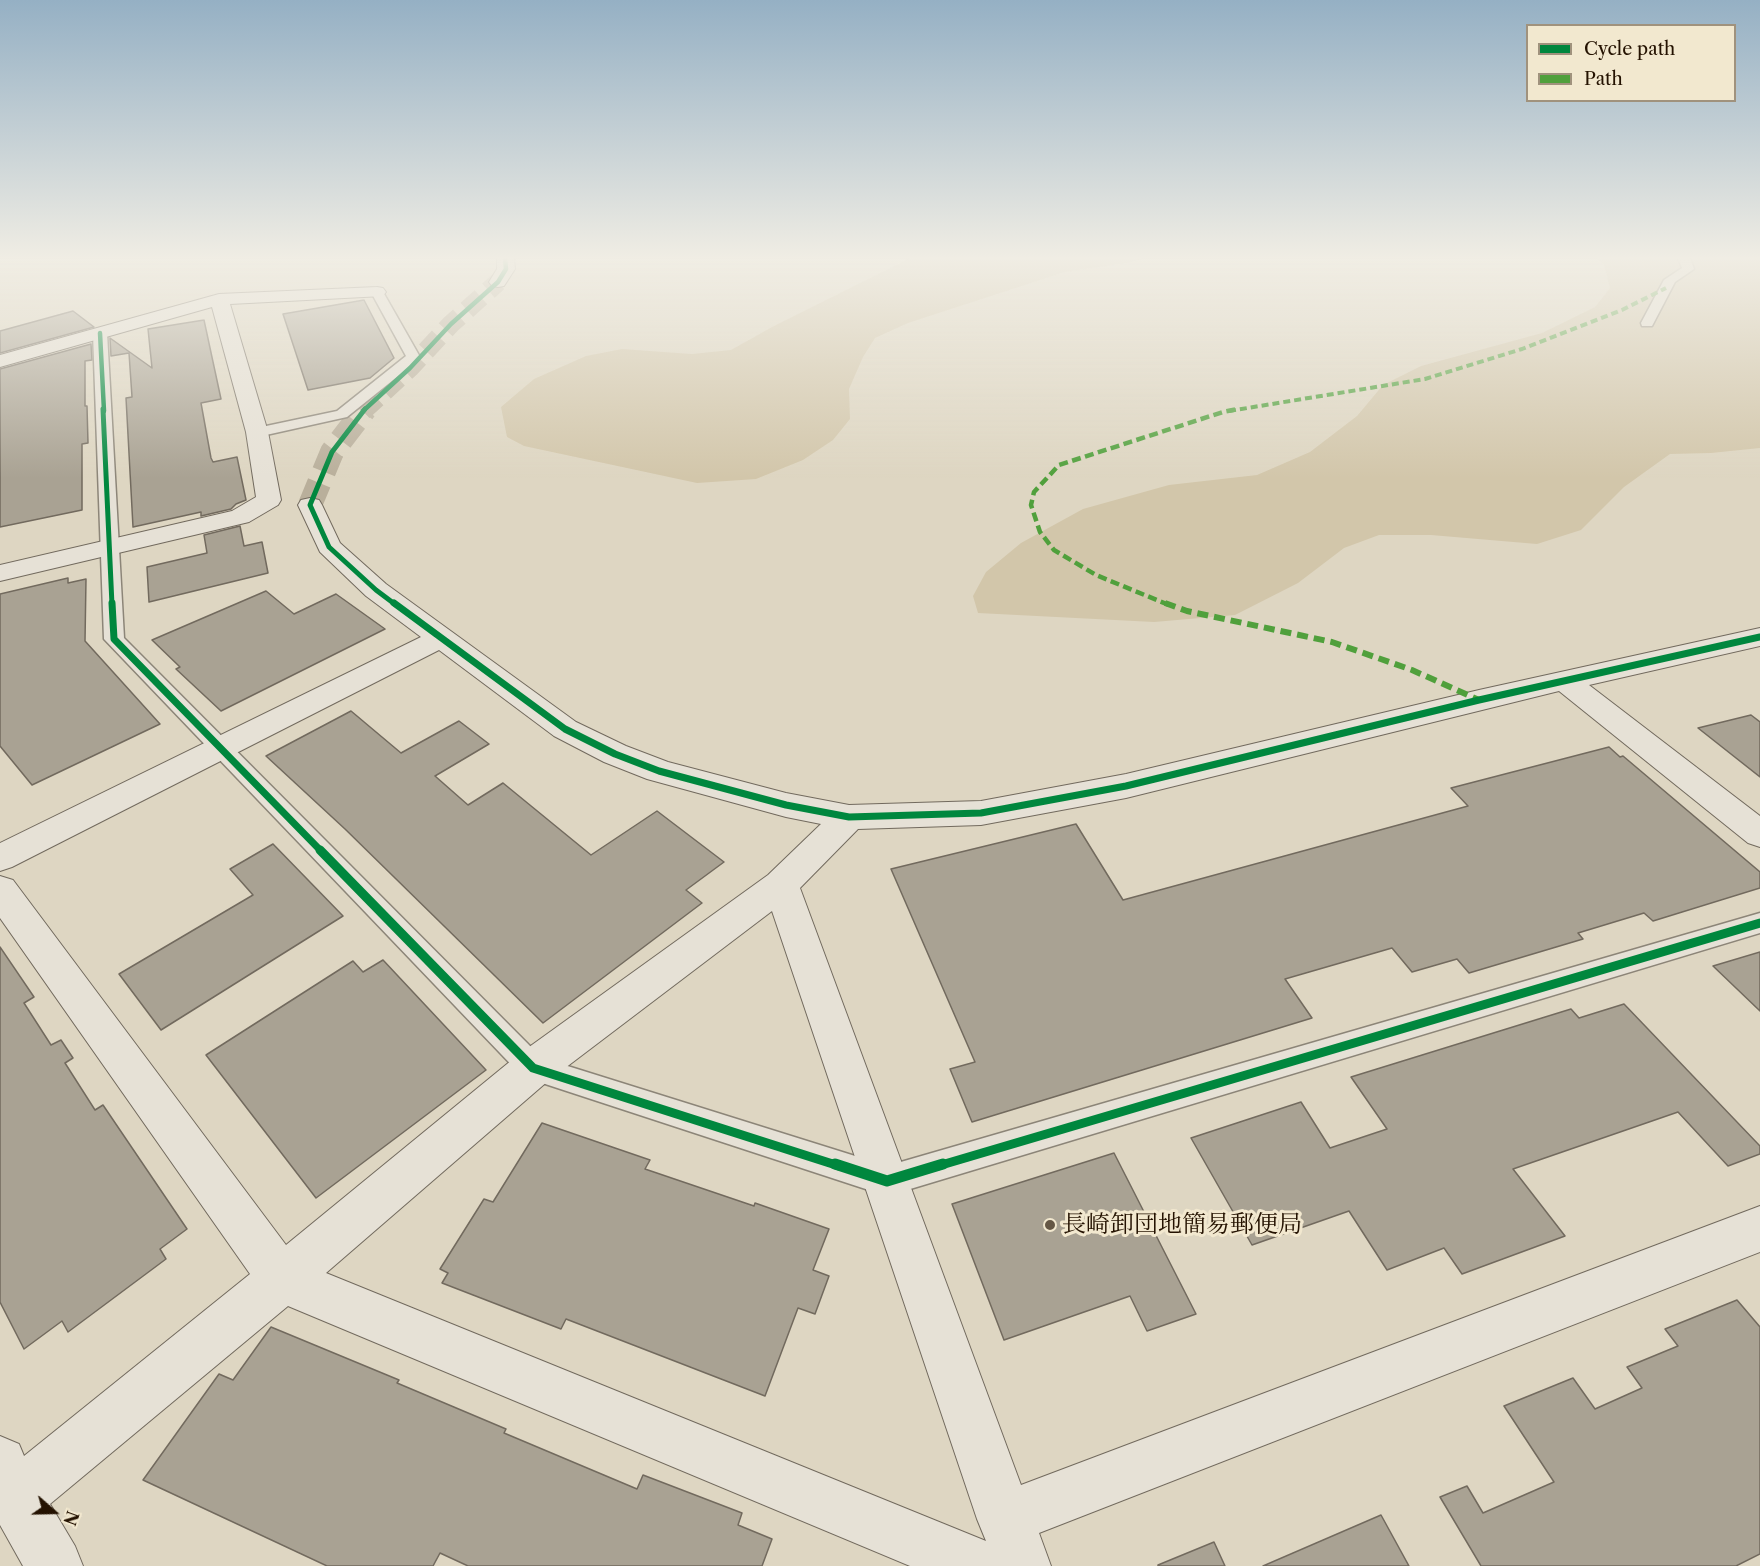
<!DOCTYPE html>
<html>
<head>
<meta charset="utf-8">
<style>
	body { margin:0 }
	#map { position:relative; width:1760px; height:1566px; overflow:hidden; background:#ded6c2; font-family:"Libre Caslon Text",serif }
	canvas { display:block }
	.legend { position:absolute; left:1526px; top:24px; width:210px; height:78px; box-sizing:border-box; background:#f2e8cf; border:2px solid #a0927d; margin:0; padding:8px 10px; list-style:none; font-size:18px; color:#241201 }
	.legend li { display:flex; align-items:center; gap:12px; height:30px }
	.legend b { width:30px; border:2px solid #a0927d }
	.north { position:absolute; left:24px; top:1482px; width:60px; height:60px; -webkit-text-stroke:4px #f2e8cf; paint-order:stroke; rotate:110deg; font-size:16px; font-weight:700; line-height:24px; text-align:center; color:#241201 }
	.north::after { content:''; display:block; margin:auto; width:21px; height:27px; background:#241201; clip-path:polygon(50% 0,100% 100%,50% 72%,0 100%) }
</style>
</head>
<body>
<div id="map">
<canvas width="1760" height="1566"></canvas>
<ul class="legend">
<li><b style="height:8px;background:#00873e"></b>Cycle path</li>
<li><b style="height:8px;background:#50a03c"></b>Path</li>
</ul>
<div class="north">N</div>
</div>
<script>
const g = document.querySelector('canvas').getContext('2d');
g.lineJoin = 'round';
function fillPath(path, color) {
  g.fillStyle = color;
  g.fill(path, 'evenodd');
}
function shape(rows) {
  const path = new Path2D();
  for (const r of rows) {
    path.moveTo(r[0], r[1]);
    for (let i = 2; i < r.length; i += 2) path.lineTo(r[i], r[i + 1]);
  }
  return path;
}
function stroke(path, color, width, dash) {
  g.strokeStyle = color;
  g.lineWidth = width;
  g.lineCap = dash ? 'butt' : 'round';
  g.setLineDash(dash || []);
  g.stroke(path);
}
function drawText(font, color, halo, rows, align = 'center') {
  g.font = font + ' "Libre Caslon Text","Noto Serif JP",serif';
  g.lineWidth = 6;
  g.setLineDash([]);
  g.textBaseline = 'middle';
  g.strokeStyle = halo;
  g.fillStyle = color;
  for (const [text, x, y, turn = 0] of rows) {
    g.save();
    g.translate(x, y);
    g.rotate((+turn || 0) * Math.PI / 180);
    g.textAlign = isNaN(turn) ? turn : align;
    if (halo) g.strokeText(text, 0, 0);
    g.fillText(text, 0, 0);
    g.restore();
  }
}
fillPath(shape([
	[910,258,1144,258,1128,263,1065,272,908,323,875,338,863,357,849,389,850,419,833,440,803,460,756,479,697,483,524,446,507,437,501,407,534,379,586,356,622,349,692,354,731,350,772,327],
	[1596,258,1760,258,1760,448,1711,453,1670,454,1624,487,1581,530,1537,544,1431,535,1379,535,1344,548,1298,583,1235,615,1154,622,978,613,973,596,986,572,1021,543,1083,509,1169,485,1257,475,1310,452,1357,416,1383,385,1421,366,1542,333,1595,307,1610,288,1604,265]
]), '#d2c6aa');
const building = shape([
	[364,300,394,358,370,378,308,390,283,314,364,300],
	[73,311,94,327,0,353,0,331,73,311],
	[204,320,221,399,201,403,211,458,213,462,237,457,246,500,236,504,231,509,201,516,201,512,133,527,126,398,132,397,129,353,111,356,110,338,152,368,148,329,204,320],
	[91,344,92,360,85,361,85,406,87,406,88,443,82,444,82,510,0,527,0,369,91,344],
	[240,526,244,546,262,542,268,573,149,602,147,567,207,553,204,535,240,526],
	[68,578,68,583,86,579,85,641,160,724,32,785,0,746,0,594,68,578],
	[266,591,294,614,336,594,385,629,221,711,176,669,180,667,152,640,266,591],
	[351,711,401,753,459,721,489,744,435,776,468,805,503,783,591,855,657,811,724,862,686,890,702,903,543,1023,345,829,266,756,351,711],
	[1751,715,1760,722,1760,777,1698,728,1751,715],
	[1609,747,1620,757,1623,756,1760,872,1760,888,1653,921,1644,913,1578,933,1583,939,1469,973,1457,959,1412,972,1392,948,1285,979,1312,1018,972,1122,950,1069,975,1062,891,869,1076,824,1123,900,1468,806,1451,788,1609,747],
	[273,844,343,916,161,1030,119,974,253,895,230,869,273,844],
	[0,947,34,997,24,1003,51,1045,61,1040,73,1058,65,1063,95,1110,103,1105,187,1229,160,1249,166,1259,68,1332,62,1321,24,1349,0,1302,0,947],
	[1760,952,1760,1011,1713,966,1760,952],
	[383,960,486,1070,316,1198,206,1055,353,961,363,972,383,960],
	[1624,1004,1760,1146,1760,1154,1728,1166,1678,1112,1513,1169,1565,1236,1462,1274,1444,1248,1387,1270,1349,1211,1252,1245,1191,1138,1301,1102,1330,1148,1387,1129,1351,1077,1571,1009,1579,1018,1624,1004],
	[542,1123,650,1160,645,1169,754,1206,755,1203,829,1229,813,1270,829,1276,815,1314,798,1308,765,1396,566,1319,561,1329,442,1283,448,1273,440,1269,484,1199,493,1202,542,1123],
	[1114,1153,1196,1314,1147,1331,1130,1296,1004,1340,952,1204,1114,1153],
	[1737,1300,1760,1327,1760,1554,1736,1566,1481,1566,1440,1497,1467,1486,1483,1513,1554,1482,1504,1406,1573,1378,1595,1409,1642,1388,1627,1367,1678,1346,1665,1329,1737,1300],
	[271,1327,399,1380,397,1383,506,1429,504,1433,637,1489,643,1475,742,1513,738,1525,772,1539,762,1566,468,1566,440,1553,433,1566,327,1566,143,1480,219,1374,233,1380,271,1327],
	[1381,1515,1409,1566,1263,1566,1381,1515],
	[1214,1542,1225,1566,1158,1566,1158,1565,1214,1542]
]);
fillPath(building, '#a9a293');
stroke(building, '#726a5e', 1.5);
stroke(shape([
	[363,411,410,368,451,324,498,282]
]), '#b9af9b', 19, [19, 10]);
stroke(shape([
	[310,505,332,452,365,409]
]), '#b9af9b', 24, [24, 12]);
const street = shape([
	[1678,258,1690,258,1694,269,1675,282,1652,326,1642,326,1641,323,1664,280,1682,268,1678,258],
	[377,288,383,292,420,357,418,360,347,417,257,437,252,435,249,432,252,429,337,411,406,356,371,292,377,288],
	[100,329,107,333,124,638,542,1058,887,1166,1760,913,1760,933,887,1196,533,1080,523,1077,104,639,93,333,100,329]
]);
const secondary = shape([
	[497,258,514,258,515,269,504,286,498,287,492,286,489,282,497,269,497,258],
	[377,287,383,288,386,292,383,296,230,304,268,432,281,500,278,505,249,522,0,581,0,565,232,511,256,497,246,432,212,307,0,367,0,355,219,294,377,287],
	[310,498,319,500,322,505,340,543,386,584,576,722,626,746,668,762,786,793,849,805,981,801,1126,774,1479,690,1760,628,1760,646,1589,685,1760,816,1760,847,1748,843,1559,691,1126,798,981,825,858,829,800,888,1021,1485,1760,1206,1760,1252,1039,1533,1051,1566,910,1566,288,1306,50,1504,75,1546,83,1566,23,1566,0,1525,0,1436,19,1444,24,1456,250,1274,0,918,0,876,13,880,286,1245,518,1055,768,875,821,824,786,817,647,779,604,762,554,736,439,650,12,867,0,871,0,843,421,637,366,596,320,552,298,505,301,500,310,498],
	[772,911,977,1519,986,1541,326,1273,548,1081,772,911]
]);
stroke(street, '#8c8578', 3);
stroke(secondary, '#726a5e', 2);
fillPath(street, '#e6e1d6');
fillPath(secondary, '#e6e1d6');
stroke(shape([
	[1229,411,1425,379,1522,349,1622,310,1666,288]
]), '#50a03c', 4, [7, 4]);
stroke(shape([
	[1169,605,1096,575,1054,550,1040,532,1031,505,1034,492,1059,465,1223,412,1238,409]
]), '#50a03c', 4.5, [9, 4.5]);
stroke(shape([
	[1165,603,1187,611,1332,642,1412,670,1479,700]
]), '#50a03c', 6, [11, 6]);
stroke(shape([
	[100,333,104,411],
	[363,411,410,368,451,324,498,282,506,269,505,258]
]), '#00873e', 4.5);
stroke(shape([
	[103,409,112,605],
	[365,409,332,452,310,505,329,547,376,590,396,605]
]), '#00873e', 5);
stroke(shape([
	[112,603,114,639,321,851],
	[394,603,565,729,615,754,659,771,786,805,849,817,981,813,1126,786,1479,700,1760,637]
]), '#00873e', 7);
stroke(shape([
	[320,850,533,1068,839,1166],
	[938,1166,1760,923]
]), '#00873e', 9);
stroke(shape([
	[835,1164,887,1181,943,1164]
]), '#00873e', 11);
const sky = g.createLinearGradient(0, 0, 0, 478);
sky.addColorStop(0, '#95b0c4');
sky.addColorStop(0.54, '#f0ede4');
sky.addColorStop(1, '#f0ede400');
g.fillStyle = sky;
g.fillRect(0, 0, 1760, 478);
for (const [x, y, r, color] of [
	[1050,1225,6,"#655745"]
]) {
  const dot = new Path2D();
  dot.arc(x, y, r, 0, 2 * Math.PI);
  g.fillStyle = color;
  g.fill(dot);
  stroke(dot, '#f2e8cf', 2);
}
drawText('24px', '#241201', '#f2e8cf', [
	["長崎卸団地簡易郵便局",1062,1225]
], 'left');
</script>
</body>
</html>
